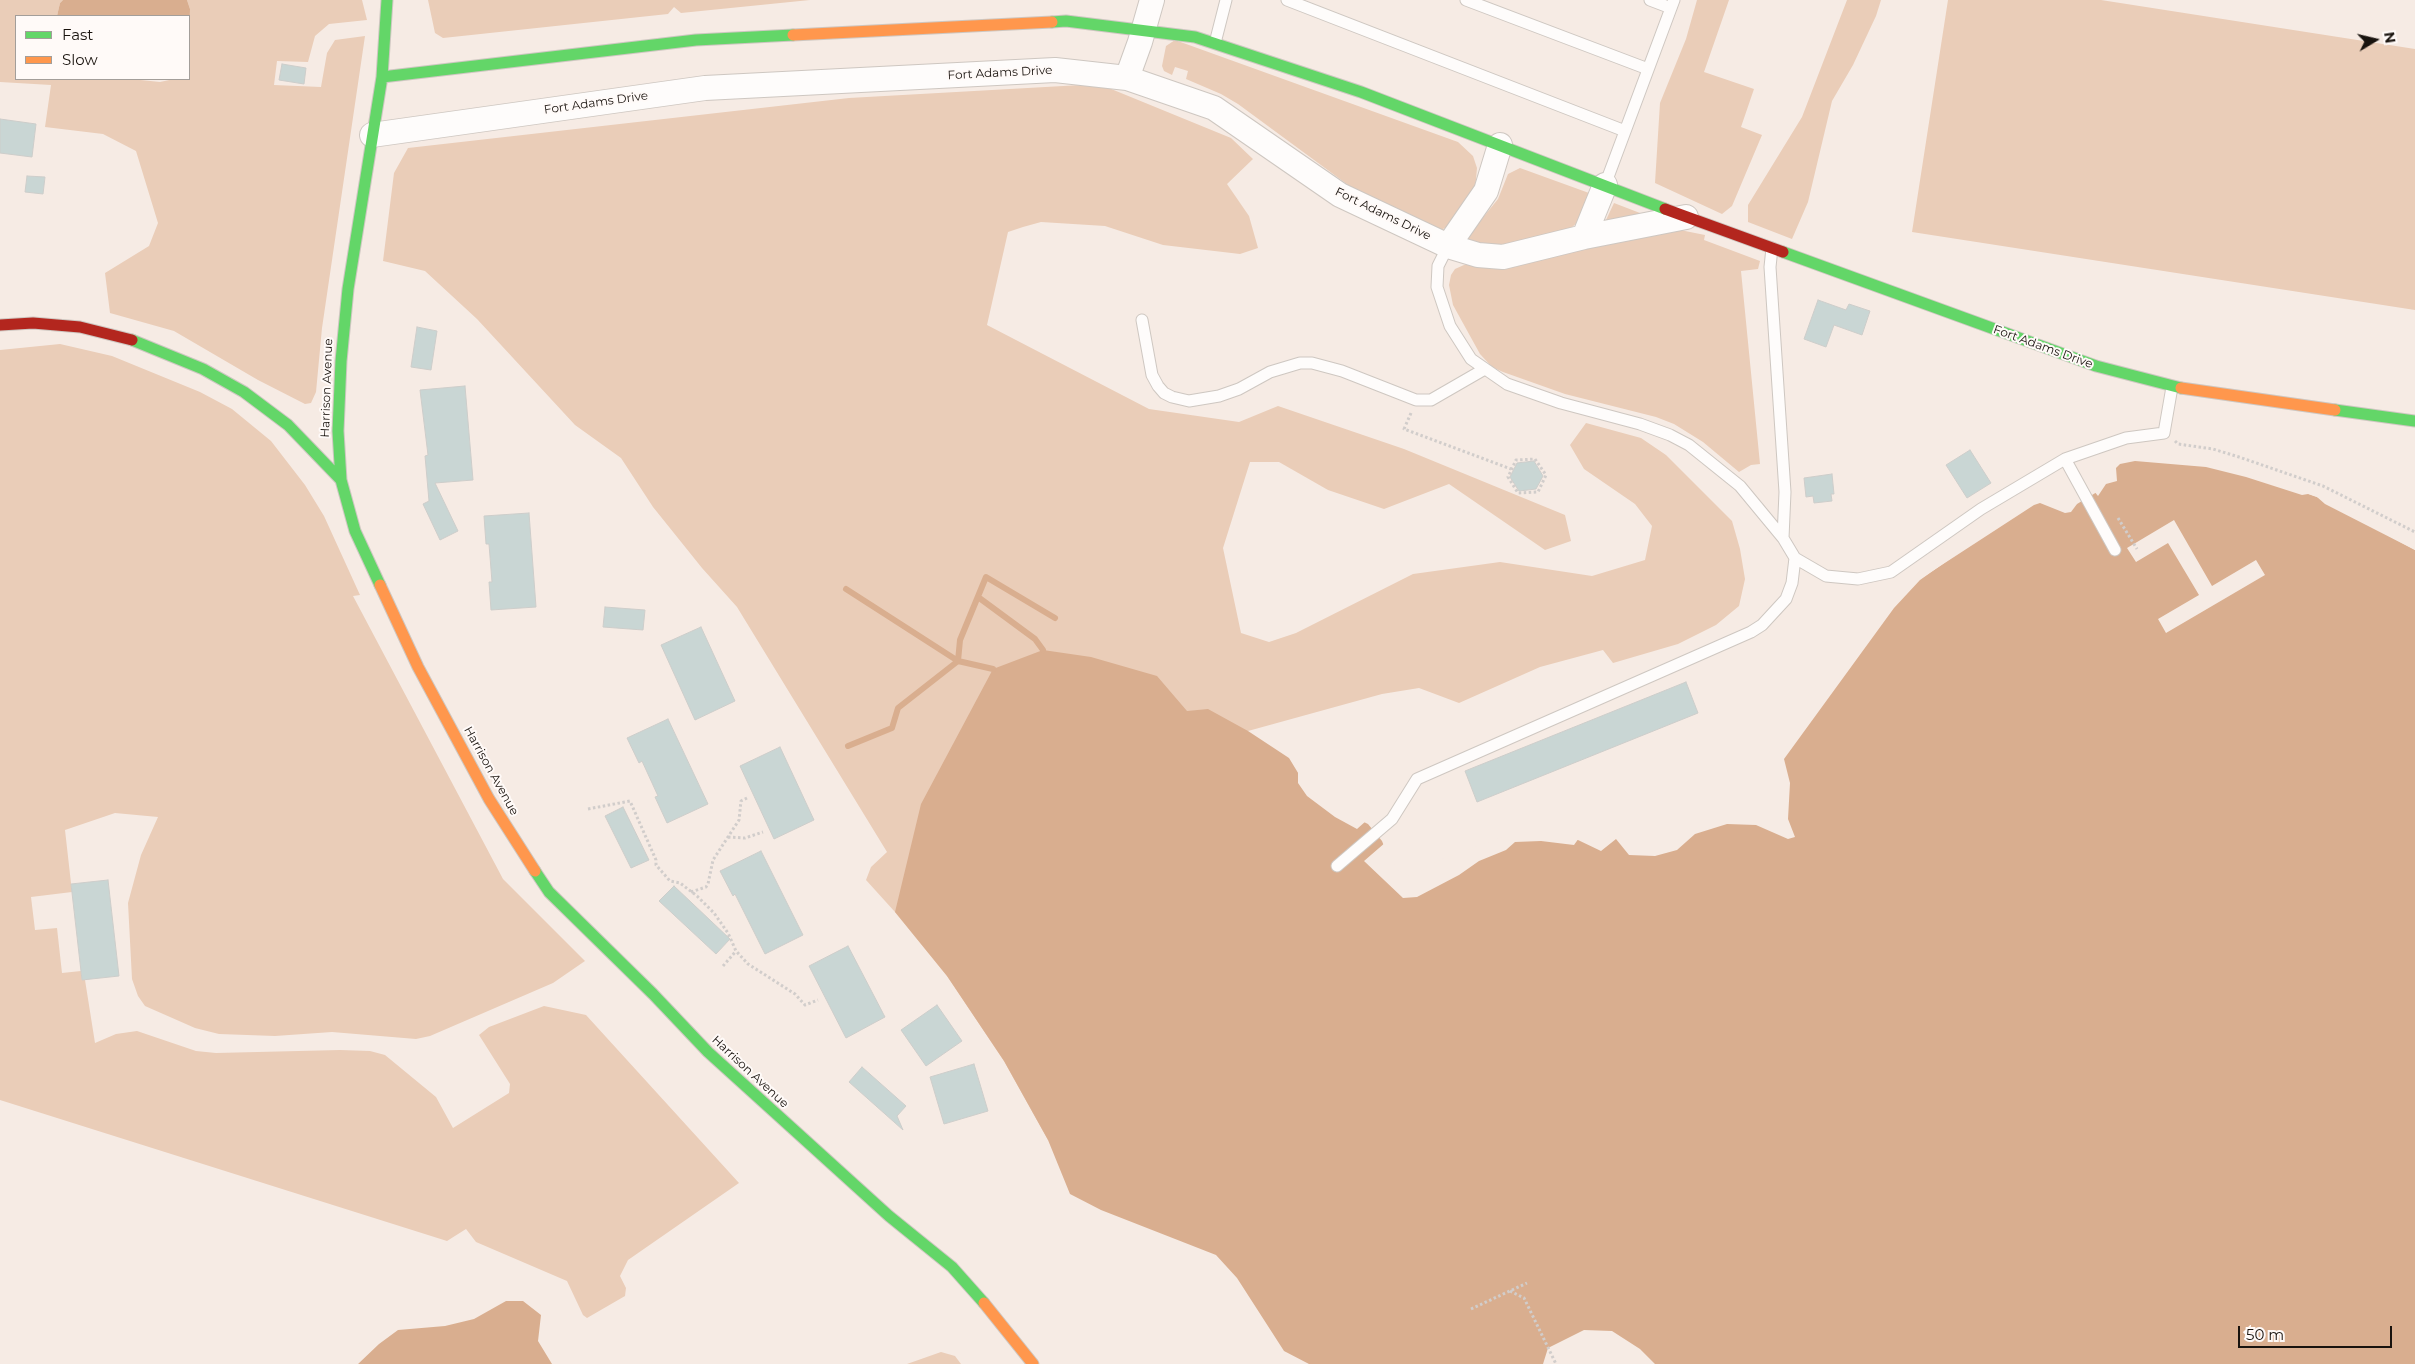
<!DOCTYPE html>
<html>
<head>
<meta charset="utf-8">
<style>
	body { margin:0 }
	#map { position:relative; width:2415px; height:1364px; overflow:hidden; background:#f6ebe4; font-family:Montserrat,sans-serif }
	canvas { display:block }
	.legend { position:absolute; left:15px; top:15px; width:175px; height:65px; box-sizing:border-box; background:#fffaf8; border:1px solid #a39e9a; margin:0; padding:6px 9px; list-style:none; font-size:15px; color:#19130e }
	.legend li { display:flex; align-items:center; gap:10px; height:25px }
	.legend b { width:25px; border:1px solid #a39e9a }
	.north { position:absolute; left:2350px; top:15px; width:50px; height:50px; -webkit-text-stroke:4px #fffaf8; paint-order:stroke; rotate:81deg; font-size:14px; font-weight:700; line-height:20px; text-align:center; color:#19130e }
	.north::after { content:''; display:block; margin:auto; width:18px; height:22px; background:#19130e; clip-path:polygon(50% 0,100% 100%,50% 72%,0 100%) }
	.scale { position:absolute; left:2238px; top:1326px; width:154px; height:22px; box-sizing:border-box; border:2px solid #19130e; border-top:0; padding-left:6px; font-size:15px; line-height:18px; white-space:nowrap; color:#19130e; -webkit-text-stroke:4px #fffaf8; paint-order:stroke }
</style>
</head>
<body>
<div id="map">
<canvas width="2415" height="1364"></canvas>
<ul class="legend">
<li><b style="height:6px;background:#63d668"></b>Fast</li>
<li><b style="height:6px;background:#ff974d"></b>Slow</li>
</ul>
<div class="north">N</div>
<div class="scale">50 m</div>
</div>
<script>
const g = document.querySelector('canvas').getContext('2d');
g.lineJoin = 'round';
function fillPath(path, color) {
  g.fillStyle = color;
  g.fill(path, 'evenodd');
}
function shape(rows) {
  const path = new Path2D();
  for (const r of rows) {
    path.moveTo(r[0], r[1]);
    for (let i = 2; i < r.length; i += 2) path.lineTo(r[i], r[i + 1]);
  }
  return path;
}
function stroke(path, color, width, dash) {
  g.strokeStyle = color;
  g.lineWidth = width;
  g.lineCap = dash ? 'butt' : 'round';
  g.setLineDash(dash || []);
  g.stroke(path);
}
function drawText(font, color, halo, rows, align = 'center') {
  g.font = font + ' Montserrat,sans-serif';
  g.lineWidth = 4;
  g.setLineDash([]);
  g.textBaseline = 'middle';
  g.strokeStyle = halo;
  g.fillStyle = color;
  for (const [text, x, y, turn = 0] of rows) {
    g.save();
    g.translate(x, y);
    g.rotate((+turn || 0) * Math.PI / 180);
    g.textAlign = isNaN(turn) ? turn : align;
    if (halo) g.strokeText(text, 0, 0);
    g.fillText(text, 0, 0);
    g.restore();
  }
}
fillPath(shape([
	[0,0,63,0,60,3,57,16,16,16,16,79,131,79,160,82,174,79,189,79,190,9,187,0,362,0,367,20,329,24,315,36,308,62,277,61,274,85,321,87,327,53,335,40,365,36,322,328,316,392,311,403,305,404,258,380,174,331,110,313,105,273,149,246,158,223,136,151,103,134,45,127,51,85,0,82],
	[428,0,810,0,681,13,674,7,668,14,443,38,435,33],
	[1697,0,1729,0,1704,72,1754,89,1741,127,1762,135,1732,206,1722,214,1655,183,1660,103,1686,39],
	[1847,0,1881,0,1876,16,1853,65,1832,101,1808,202,1792,239,1748,222,1748,205,1802,117],
	[1948,0,2101,0,2415,49,2415,310,1912,232],
	[1175,40,1458,142,1473,156,1477,168,1475,190,1448,226,1443,229,1438,229,1363,196,1238,104,1221,94,1186,79,1188,71,1175,67,1172,75,1164,71,1162,66,1166,46],
	[1099,84,1231,138,1253,159,1227,184,1249,216,1258,248,1240,254,1163,245,1105,226,1041,222,1023,227,1008,232,987,325,1149,409,1239,422,1278,406,1404,449,1565,515,1571,541,1545,550,1449,484,1384,509,1328,490,1279,462,1250,462,1223,548,1241,633,1269,642,1296,633,1413,574,1500,562,1592,576,1645,560,1652,526,1635,504,1584,469,1570,445,1586,423,1641,438,1666,455,1732,521,1740,549,1745,579,1739,606,1716,625,1678,644,1613,663,1603,650,1540,667,1459,703,1419,688,1382,694,1248,731,1048,1140,1004,1061,947,976,895,912,866,880,871,867,887,852,737,607,702,568,653,507,621,458,575,425,477,319,425,271,383,261,394,173,408,148,849,98],
	[1520,168,1589,193,1579,221,1570,229,1506,245,1492,246,1469,241,1468,236,1498,199,1508,174],
	[1614,203,1653,218,1606,220],
	[1675,229,1705,235,1704,240,1760,261,1758,269,1741,271,1760,464,1751,465,1739,472,1703,442,1674,424,1656,417,1565,394,1503,372,1492,367,1480,354,1453,305,1449,285,1451,275,1455,269,1464,265],
	[60,344,112,356,200,392,232,409,271,441,305,485,324,516,360,595,353,596,503,879,585,961,553,983,430,1036,416,1039,332,1032,275,1036,219,1034,195,1028,145,1006,138,996,132,979,128,903,141,855,158,817,115,813,65,830,72,892,31,897,35,930,57,928,62,973,81,971,82,980,85,980,95,1043,116,1034,137,1031,196,1051,216,1053,340,1050,370,1051,385,1055,436,1097,453,1128,509,1093,510,1084,479,1035,489,1027,544,1006,586,1015,739,1183,628,1260,620,1276,626,1288,625,1296,587,1318,583,1315,567,1281,476,1242,466,1229,447,1241,0,1100,0,350],
	[941,1352,955,1356,961,1364,907,1364]
]), '#eacdb8');
fillPath(shape([
	[63,0,187,0,190,9,189,55,189,16,57,16,60,3],
	[2140,456,2193,458,2276,482,2317,497,2415,550,2415,1364,1655,1364,1640,1349,1612,1331,1584,1330,1548,1348,1543,1364,1309,1364,1284,1351,1237,1278,1216,1255,1101,1210,1070,1194,1048,1140,1004,1061,947,976,895,912,921,804,993,669,1043,650,1091,657,1157,676,1187,711,1208,709,1248,731,1289,758,1306,786,1341,811,1368,824,1382,841,1394,871,1411,880,1508,837,1578,840,1601,851,1616,839,1629,855,1655,856,1677,850,1695,834,1727,824,1756,825,1788,839,1795,837,1788,819,1790,783,1784,759,1894,608,1920,580,1995,527,2039,500,2064,506,2077,504,2097,492,2111,475,2116,462],
	[506,1301,523,1301,541,1315,538,1341,552,1364,358,1364,379,1344,398,1330,445,1326,474,1319]
]), '#d9ae8f');
fillPath(shape([
	[2140,454,2193,456,2276,479,2319,495,2415,547,2415,550,2325,504,2317,497,2308,494,2302,495,2246,477,2206,467,2135,461,2120,464,2116,468,2117,481,2106,484,2098,496,2094,491,2097,477,2110,473,2115,460],
	[2038,498,2064,504,2076,502,2077,504,2071,512,2065,513,2040,503,2034,505,1914,583,1994,525],
	[2174,520,2212,586,2256,560,2265,575,2166,633,2158,619,2199,595,2168,543,2136,562,2127,548],
	[1300,772,1307,785,1343,809,1366,821,1357,829,1335,817,1307,796,1298,783,1298,773],
	[1508,835,1575,835,1579,838,1574,845,1541,841,1515,842,1506,850,1479,861,1459,875,1417,897,1403,898,1364,861,1386,842,1396,869,1411,877,1437,861]
]), '#f6ebe4');
stroke(shape([
	[846,589,958,661,993,669],
	[978,597,1035,639,1043,650],
	[848,746,892,728,898,708,958,661,960,640,986,577,1055,618]
]), '#d9ae8f', 6);
const building = shape([
	[282,64,306,68,304,84,279,80,282,64],
	[0,119,36,124,32,157,0,153,0,119],
	[27,176,45,177,43,194,25,192,27,176],
	[1818,300,1846,310,1849,304,1870,311,1862,335,1834,325,1826,347,1804,339,1818,300],
	[417,327,437,331,431,370,411,367,417,327],
	[465,386,473,480,435,483,458,531,440,540,423,504,429,501,425,456,428,455,420,390,465,386],
	[1970,450,1991,483,1967,498,1946,465,1970,450],
	[1534,461,1543,476,1536,489,1519,491,1510,477,1517,463,1534,461],
	[1832,474,1834,494,1831,494,1832,501,1814,503,1813,496,1806,497,1804,478,1832,474],
	[529,513,536,607,491,610,489,582,492,582,489,544,486,544,484,516,529,513],
	[605,607,645,610,643,630,603,627,605,607],
	[701,627,735,701,695,720,661,645,701,627],
	[1686,682,1698,713,1477,802,1465,771,1686,682],
	[668,719,708,804,667,823,655,797,658,796,642,761,639,763,627,738,668,719],
	[780,747,814,820,774,839,740,766,780,747],
	[623,807,649,860,631,868,605,816,623,807],
	[761,851,803,935,765,954,735,894,733,896,720,871,761,851],
	[108,880,119,976,82,980,71,884,108,880],
	[674,886,730,939,716,954,659,901,674,886],
	[848,946,885,1017,846,1038,809,966,848,946],
	[937,1005,962,1041,926,1066,901,1030,937,1005],
	[974,1064,988,1111,944,1124,930,1077,974,1064],
	[862,1067,906,1106,897,1116,903,1130,849,1082,862,1067]
]);
fillPath(building, '#c9d6d4');
stroke(building, '#cdcdca', 1);
const lane = shape([
	[1287,0,1625,131],
	[1466,0,1648,69],
	[1650,0,1671,8],
	[1215,43,1226,0],
	[1605,185,1674,0],
	[1448,246,1438,266,1437,287,1450,326,1471,359,1507,384,1561,403,1640,424,1670,435,1689,445,1740,486,1783,538],
	[1772,248,1770,267,1785,492,1783,538,1795,558,1826,576,1858,579,1891,572,1981,509,2065,459,2126,438,2164,433,2172,387],
	[1142,320,1152,375,1158,386,1164,393,1172,397,1189,401,1219,396,1239,389,1270,372,1300,363,1312,363,1342,371,1416,400,1431,400,1483,370],
	[2065,459,2115,550],
	[1337,866,1392,819,1417,779,1751,632,1762,625,1786,599,1792,583,1795,558]
]);
const street = shape([
	[1127,78,1140,42,1152,0],
	[372,135,705,88,1055,70,1127,78,1214,108,1340,195,1448,246,1478,255,1503,257,1584,237,1686,217],
	[1584,237,1605,185],
	[1448,246,1486,191,1500,145]
]);
const fast = shape([
	[1052,22,1066,21,1195,37,1361,92,1665,209],
	[382,77,696,40,793,35],
	[1783,252,2096,366,2181,388],
	[132,340,203,369,244,392,288,425,341,480],
	[2335,410,2415,421],
	[380,585,355,531,341,480,338,431,341,361,348,289,382,77,387,0],
	[535,871,549,892,653,994,708,1052,889,1216,952,1267,984,1303]
]);
const slow = shape([
	[793,35,1052,22],
	[2181,388,2335,410],
	[380,585,418,667,489,799,535,871],
	[984,1303,1033,1364]
]);
const jam = shape([
	[1665,209,1783,252],
	[0,325,33,323,80,327,132,340]
]);
stroke(lane, '#cec7c1', 13);
stroke(street, '#cec7c1', 26);
stroke(fast, '#cec7c1', 13);
stroke(slow, '#cec7c1', 13);
stroke(jam, '#cec7c1', 13);
stroke(shape([
	[1411,413,1404,429,1511,469],
	[2175,441,2178,444,2213,449,2239,457,2323,486,2415,532],
	[1535,459,1546,475,1538,492,1518,493,1508,477,1516,460,1535,459],
	[2118,518,2137,549],
	[588,809,630,801,656,860,656,865,670,881,680,883,697,896,714,913,728,933,736,951,748,964,795,994,805,1005,818,1000],
	[728,837,745,838,763,832],
	[691,892,706,887,708,884,713,860,739,820,741,801,747,798],
	[723,966,736,951],
	[1510,1291,1524,1298,1556,1364],
	[1471,1309,1527,1283]
]), '#d1cdcb', 3, [2.5, 2.5]);
stroke(lane, '#fefcfb', 11);
stroke(street, '#fefcfb', 24);
stroke(fast, '#63d668', 11);
stroke(slow, '#ff974d', 11);
stroke(jam, '#b3261e', 11);
drawText('12px', '#19130e', '#fffaf8', [
	["Fort Adams Drive",1000,73,-3],
	["Fort Adams Drive",596,103,-8],
	["Fort Adams Drive",1383,214,26],
	["Fort Adams Drive",2043,347,20],
	["Harrison Avenue",327,388,-88],
	["Harrison Avenue",491,771,61],
	["Harrison Avenue",750,1072,43]
]);
</script>
</body>
</html>
